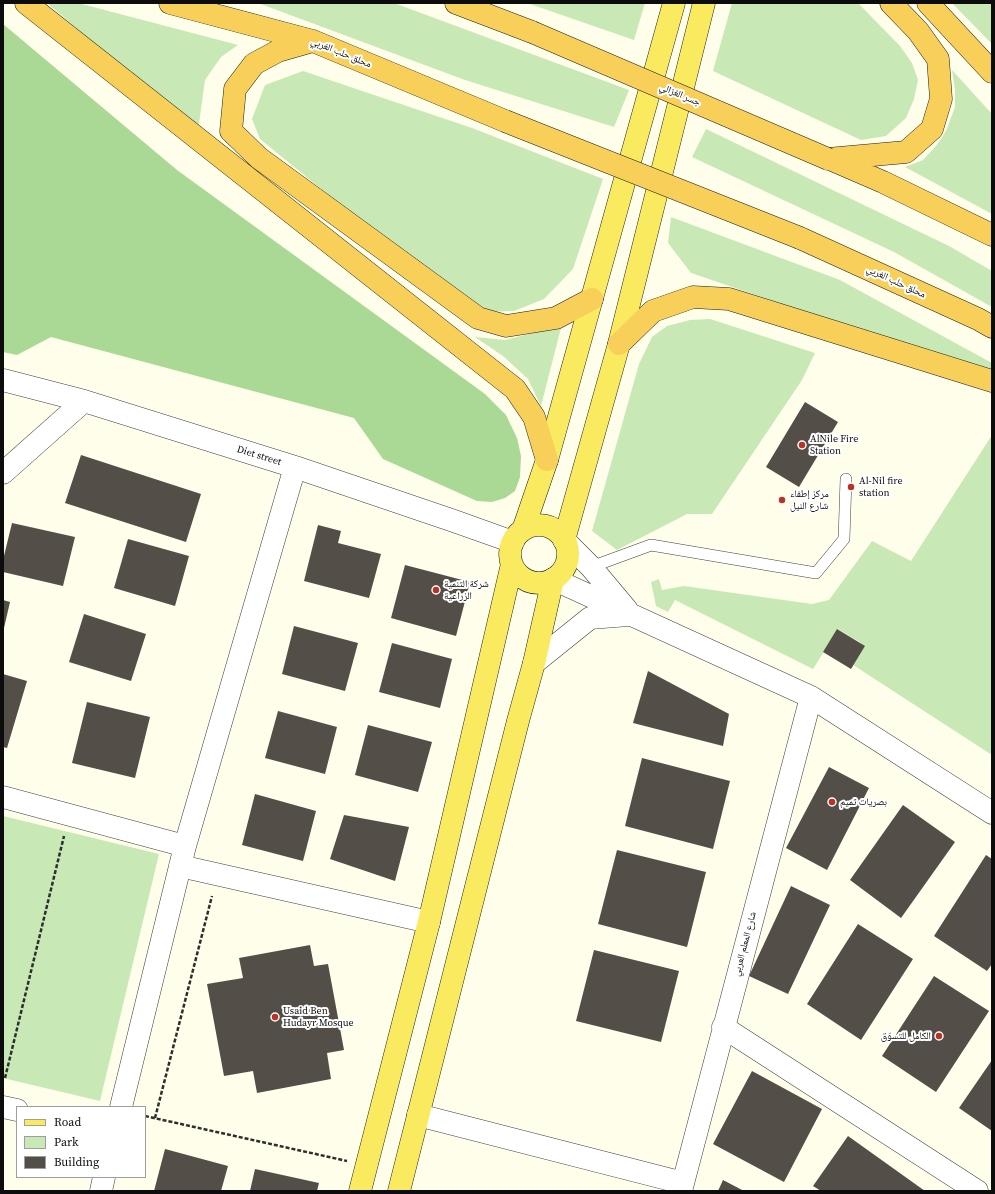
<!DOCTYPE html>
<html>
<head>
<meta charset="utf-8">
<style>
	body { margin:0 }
	#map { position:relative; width:995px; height:1194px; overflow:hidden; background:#fffeea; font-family:"Source Serif 4",serif }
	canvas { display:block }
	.frame { position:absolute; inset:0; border:4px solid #0c0c0c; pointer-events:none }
	.legend { position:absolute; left:16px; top:1106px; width:130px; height:72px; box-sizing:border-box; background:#fff; border:1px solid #9e9e9e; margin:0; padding:5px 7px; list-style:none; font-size:12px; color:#0c0c0c }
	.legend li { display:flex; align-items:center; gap:8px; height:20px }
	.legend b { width:20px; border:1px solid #9e9e9e }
</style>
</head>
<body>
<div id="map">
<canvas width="995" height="1194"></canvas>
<div class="frame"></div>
<ul class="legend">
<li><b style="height:5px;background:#f9ea60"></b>Road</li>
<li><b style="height:11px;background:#c8e9b5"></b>Park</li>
<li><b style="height:11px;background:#544e48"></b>Building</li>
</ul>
</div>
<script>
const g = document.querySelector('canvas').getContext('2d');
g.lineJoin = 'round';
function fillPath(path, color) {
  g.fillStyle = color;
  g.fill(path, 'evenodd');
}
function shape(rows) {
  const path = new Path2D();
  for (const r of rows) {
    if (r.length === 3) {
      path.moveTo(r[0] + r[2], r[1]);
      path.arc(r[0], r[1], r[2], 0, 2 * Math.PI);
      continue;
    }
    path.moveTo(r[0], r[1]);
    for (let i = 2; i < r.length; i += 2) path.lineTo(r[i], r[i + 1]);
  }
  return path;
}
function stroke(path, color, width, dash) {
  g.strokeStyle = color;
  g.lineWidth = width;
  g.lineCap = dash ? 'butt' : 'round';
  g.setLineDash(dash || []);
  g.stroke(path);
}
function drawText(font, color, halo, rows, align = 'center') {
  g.font = font + ' "Source Serif 4","Noto Naskh Arabic",serif';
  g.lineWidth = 4;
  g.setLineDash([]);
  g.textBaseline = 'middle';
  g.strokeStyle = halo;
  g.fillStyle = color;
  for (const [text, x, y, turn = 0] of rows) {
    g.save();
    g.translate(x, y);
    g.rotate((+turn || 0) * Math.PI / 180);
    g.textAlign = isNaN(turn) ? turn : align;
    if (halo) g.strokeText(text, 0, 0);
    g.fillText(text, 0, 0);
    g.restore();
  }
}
fillPath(shape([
	[47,3,78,3,238,45,221,57,205,80,198,131],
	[258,3,394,3,629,90,614,127,465,80],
	[527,3,645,3,634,40],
	[732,3,858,3,900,46,912,63,918,80,914,99,906,118,886,136,861,140,713,71],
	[952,3,992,3,992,44],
	[952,70,992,114,992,214,905,167,923,160,936,146,946,131,955,107,955,90],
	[303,71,472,128,603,179,573,269,544,299,514,311,482,312,402,255,260,139,252,119,265,85],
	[706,129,949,246,992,271,992,307,894,252,692,157],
	[671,217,840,280,992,363,992,375,691,273,668,243],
	[710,319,815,353,802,380,712,514,687,514,617,550,592,531,639,364,652,337,667,326,690,320],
	[562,324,541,406,528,379,503,356,475,337,505,340,533,333],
	[992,435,992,755,850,663,861,643,838,629,813,669,675,600,668,612,656,606,651,582,659,579,662,590,684,586,812,604,829,600,872,541,911,561],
	[3,816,159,854,100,1101,3,1078]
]), '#c8e9b5');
fillPath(shape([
	[3,24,177,170,485,394,506,415,517,438,521,456,520,477,515,491,505,498,492,502,477,501,383,459,354,418,51,337,17,355,3,352]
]), '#a9d994');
fillPath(shape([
	[805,402,838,422,799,487,766,467],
	[81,455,201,494,186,542,65,503],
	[12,523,75,537,63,586,3,572,3,560],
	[318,525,341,531,338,543,381,554,369,598,304,581],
	[128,539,189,556,175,606,114,588],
	[405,565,470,582,456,636,391,618],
	[3,600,10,602,4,628,3,628],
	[84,614,146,634,131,681,69,662],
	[294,626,358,643,345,691,282,674],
	[837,629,865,646,851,669,823,652],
	[392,643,452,659,440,708,379,692],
	[648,671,729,714,723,746,633,723],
	[3,674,27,681,7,748,3,747],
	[87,702,150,717,135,778,72,763],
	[278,711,337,727,325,774,265,758],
	[368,725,432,742,418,792,355,775],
	[642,758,730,781,713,849,625,826],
	[829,767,869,788,827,870,786,848],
	[255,794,316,811,303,861,242,845],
	[903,805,955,842,901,918,850,880],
	[344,815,409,827,395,881,330,859],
	[617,850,706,872,687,947,598,924],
	[986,855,992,859,992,964,987,971,934,936],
	[791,886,830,905,788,994,749,976],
	[858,924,913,959,861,1040,807,1004],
	[310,945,314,966,328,964,344,1050,327,1053,331,1079,257,1093,253,1071,224,1076,207,984,243,978,239,958],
	[594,950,679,971,661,1042,576,1021],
	[934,976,989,1011,936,1092,882,1056],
	[992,1060,992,1131,959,1108],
	[752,1071,822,1109,784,1182,713,1144],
	[848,1136,925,1191,821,1191,813,1186],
	[165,1149,228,1166,221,1191,154,1191],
	[255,1169,319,1183,317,1191,250,1191],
	[723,1180,744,1191,718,1191]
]), '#544e48');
const service = shape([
	[591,567,651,545,816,573,844,539,846,479]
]);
const minor = shape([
	[3,380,84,401,295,467,454,521,513,542],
	[3,473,84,401],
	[564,540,591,567,627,610],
	[553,579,811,697,992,813],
	[534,663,590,618,628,615],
	[3,797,185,846],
	[180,866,429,922],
	[723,1027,977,1191],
	[3,1107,17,1110],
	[121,1107,185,846,295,467],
	[418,1115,683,1183],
	[101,1191,104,1177],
	[681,1191,811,697]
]);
const primary = shape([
	[539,554,29],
	[523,530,547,460,674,3],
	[564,540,619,344,704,3],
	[360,1191,429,922,512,564],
	[399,1191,518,721,534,663,553,579]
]);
const trunk = shape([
	[26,3,515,389,534,417,547,460],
	[170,3,313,41,505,121],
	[456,3,532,32],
	[928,3,992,72],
	[313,41,278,51,254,64,235,89,231,131,259,158,478,318,506,326,556,318,592,299],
	[828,159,906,152,932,129,941,99,938,59,918,31,891,3],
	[832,160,883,182,992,235],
	[800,238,978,319,992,327],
	[619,344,653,311,693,297,729,299,992,381]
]);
stroke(service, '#3f3f3f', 12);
stroke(minor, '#3f3f3f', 23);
stroke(primary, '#1d1d1d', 23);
stroke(trunk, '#1d1d1d', 23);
stroke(shape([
	[5,1078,64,836],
	[145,1116,347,1161],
	[155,1118,212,896]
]), '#2e2e2e', 2.5, [4, 2]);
stroke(service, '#fff', 11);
stroke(minor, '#fff', 22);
stroke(primary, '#f9ea60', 22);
stroke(trunk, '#f7cf59', 22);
const trunkBridge = shape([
	[532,32,828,159],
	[505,121,800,238]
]);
stroke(trunkBridge, '#1d1d1d', 23, []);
stroke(trunkBridge, '#f7cf59', 22);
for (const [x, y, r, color] of [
	[802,445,4,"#bb3224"],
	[851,487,4,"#bb3224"],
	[782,500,4,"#bb3224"],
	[436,590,4,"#bb3224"],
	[832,802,4,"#bb3224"],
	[275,1017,4,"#bb3224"],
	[939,1036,4,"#bb3224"]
]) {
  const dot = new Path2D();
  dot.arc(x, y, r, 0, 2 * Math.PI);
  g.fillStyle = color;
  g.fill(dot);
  stroke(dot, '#fff', 1.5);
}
drawText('10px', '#0c0c0c', '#fff', [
	["محلق حلب الغربي",341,53,22],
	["جسر الغزالي",680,95,23],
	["محلق حلب الغربي",896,282,25],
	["Diet street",259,456,17],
	["شارع المعلم العربي",745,944,-75]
]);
drawText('10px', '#0c0c0c', '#fff', [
	["AlNile Fire",810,439],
	["Station",810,451],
	["Al-Nil fire",859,481],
	["station",859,493],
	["مركز إطفاء",790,494],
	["شارع النيل",790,506],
	["شركة التنمية",444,584],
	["الزراعية",444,596],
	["بصريات تميم",840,802],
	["Usaid Ben",283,1011],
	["Hudayr Mosque",283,1023],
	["الكامل للتسوّق",931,1036,"right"]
], 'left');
</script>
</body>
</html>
